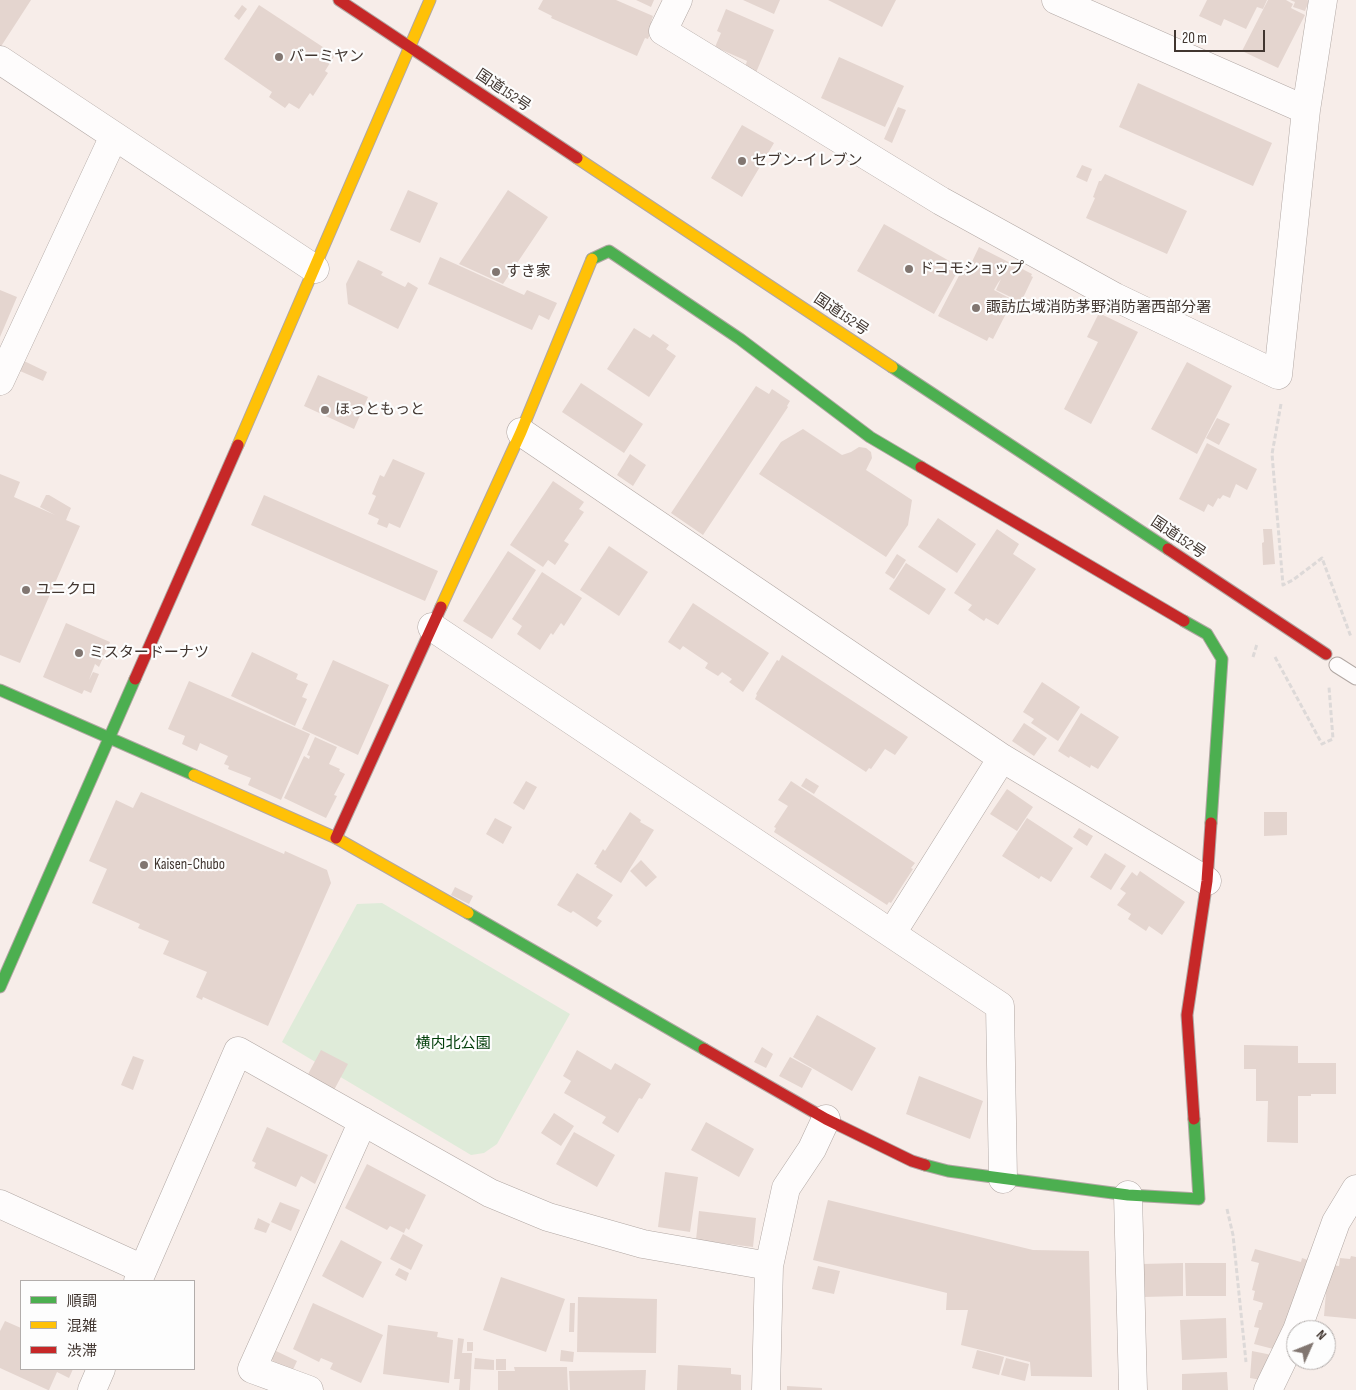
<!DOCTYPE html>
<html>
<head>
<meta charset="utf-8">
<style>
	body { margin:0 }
	#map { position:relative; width:1356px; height:1390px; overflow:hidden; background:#f7ede9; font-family:"Sofia Sans Condensed","Noto Sans JP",sans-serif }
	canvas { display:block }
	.legend { position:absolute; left:20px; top:1280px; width:175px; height:90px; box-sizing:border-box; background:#fdfdfd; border:1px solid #b2adab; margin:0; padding:6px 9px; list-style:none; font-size:15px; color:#413630 }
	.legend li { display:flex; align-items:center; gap:10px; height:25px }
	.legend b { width:25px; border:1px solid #b2adab }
	.north { position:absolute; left:1286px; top:1320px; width:50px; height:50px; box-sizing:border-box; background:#fdfdfd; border:1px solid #b2adab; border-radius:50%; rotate:46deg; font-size:14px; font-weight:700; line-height:20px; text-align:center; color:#413630 }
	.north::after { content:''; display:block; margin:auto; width:18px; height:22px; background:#817671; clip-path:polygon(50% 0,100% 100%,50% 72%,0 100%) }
	.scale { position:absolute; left:1174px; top:30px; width:91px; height:22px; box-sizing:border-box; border:2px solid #413630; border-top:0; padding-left:6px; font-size:15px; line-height:18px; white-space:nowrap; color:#413630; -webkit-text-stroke:4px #fdfdfd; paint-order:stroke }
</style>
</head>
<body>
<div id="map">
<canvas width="1356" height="1390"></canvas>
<ul class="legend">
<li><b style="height:6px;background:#4caf50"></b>順調</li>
<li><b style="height:6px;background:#ffc107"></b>混雑</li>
<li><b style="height:6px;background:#c62828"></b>渋滞</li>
</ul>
<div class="north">N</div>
<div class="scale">20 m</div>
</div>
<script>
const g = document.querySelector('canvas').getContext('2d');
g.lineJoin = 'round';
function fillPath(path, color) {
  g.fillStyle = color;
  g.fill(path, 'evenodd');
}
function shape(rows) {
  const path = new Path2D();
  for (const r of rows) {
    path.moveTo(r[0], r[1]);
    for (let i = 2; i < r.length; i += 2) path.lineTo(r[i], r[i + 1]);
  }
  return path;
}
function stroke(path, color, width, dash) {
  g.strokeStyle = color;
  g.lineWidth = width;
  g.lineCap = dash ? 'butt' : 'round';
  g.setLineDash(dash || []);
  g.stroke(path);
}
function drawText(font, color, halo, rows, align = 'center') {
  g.font = font + ' "Sofia Sans Condensed","Noto Sans JP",sans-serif';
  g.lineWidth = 4.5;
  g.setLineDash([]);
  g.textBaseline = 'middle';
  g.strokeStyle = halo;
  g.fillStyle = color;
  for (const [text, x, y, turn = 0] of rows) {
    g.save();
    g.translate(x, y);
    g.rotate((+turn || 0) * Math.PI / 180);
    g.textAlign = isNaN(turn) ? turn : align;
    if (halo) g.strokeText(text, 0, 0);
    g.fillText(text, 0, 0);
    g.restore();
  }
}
fillPath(shape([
	[382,903,570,1014,497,1144,484,1153,471,1155,282,1042,357,904]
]), '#dfebd9');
fillPath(shape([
	[0,0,31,0,0,48],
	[543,0,616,0,653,16,651,22,654,24,648,39,645,38,637,56,551,18,552,16,538,9],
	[636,0,654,0,651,7],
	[743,0,780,0,774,14],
	[828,0,896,0,882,27],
	[1207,0,1267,0,1263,9,1257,7,1246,29,1224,19,1221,26,1199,16],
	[1268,0,1286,0,1293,4,1291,8,1305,15,1278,68,1242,51],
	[1290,0,1307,0,1309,1,1305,11,1293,7,1295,2],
	[242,5,247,9,239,20,234,16],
	[259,5,335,55,325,71,328,73,313,96,310,93,299,109,289,103,285,108,269,97,272,92,224,59],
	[726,9,774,30,755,75,744,70,747,61,715,47,721,33,717,31],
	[839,57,904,86,885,127,821,98],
	[1138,83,1272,143,1253,186,1119,127],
	[898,107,906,110,892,143,884,139],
	[742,125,774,143,742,197,711,178],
	[1082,165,1092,169,1087,182,1076,177],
	[1105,174,1187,211,1167,254,1086,218,1095,198,1093,197,1099,181,1101,181],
	[408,190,438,203,420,243,390,230],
	[508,190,548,217,503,284,459,264],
	[884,224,960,267,934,314,857,271],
	[979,247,1032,274,1031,276,1033,277,1021,302,996,290,1001,279,998,283,991,279,998,283,994,290,1013,300,993,339,989,337,987,341,938,316,964,266,969,268],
	[440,257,524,295,527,290,557,303,549,320,539,315,532,330,428,284],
	[358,260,383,272,381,275,405,287,408,282,418,288,398,329,348,304,346,284],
	[0,290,17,297,0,337],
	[1099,313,1138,332,1091,424,1064,409,1098,342,1087,337],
	[634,328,650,338,653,334,669,345,666,349,676,356,649,397,607,369],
	[24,361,47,372,43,381,20,371],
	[1187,362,1232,386,1197,454,1151,429],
	[318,375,368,397,354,429,304,406],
	[581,383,643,424,624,453,562,412],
	[756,386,769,394,772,389,790,401,787,406,788,407,703,535,671,513],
	[1217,418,1230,424,1219,445,1206,438],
	[803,429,842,455,851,452,859,447,866,448,871,452,872,458,866,470,912,500,908,525,886,557,759,474,781,442],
	[1207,443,1257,469,1247,490,1236,484,1230,498,1223,495,1220,499,1218,498,1213,507,1208,504,1204,512,1179,499],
	[630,454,646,465,633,486,617,475],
	[393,459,425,473,400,528,389,523,387,528,377,524,379,519,368,514,376,496,372,494,380,475,384,477],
	[0,474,20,482,14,497,55,515,40,507,46,495,49,495,71,508,66,520,80,526,20,663,0,655],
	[553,481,584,502,579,509,584,512,564,541,569,544,555,565,548,560,543,567,510,545],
	[264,495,438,571,425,601,251,525],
	[938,518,976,544,957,573,918,547],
	[997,529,1019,544,1013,554,1036,569,998,625,986,618,984,621,968,610,972,605,954,593],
	[1263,529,1272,529,1275,564,1263,565,1262,543,1264,542],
	[609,546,648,572,619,616,580,590],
	[508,551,536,570,492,639,463,621],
	[897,554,906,560,894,579,885,573],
	[906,563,946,589,929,615,889,589],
	[542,572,582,598,564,626,561,623,553,635,551,633,540,650,517,634,522,626,512,619],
	[693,603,769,653,743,692,729,682,732,679,722,672,718,676,705,668,708,663,683,646,680,650,668,642],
	[66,623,110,642,99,667,95,664,89,680,93,672,99,674,91,693,84,690,82,694,43,677],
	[252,652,298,674,296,679,308,684,302,697,307,699,295,726,231,696],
	[782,655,908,737,895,755,885,749,871,769,869,768,866,772,755,699,757,695,756,694,777,660,779,661],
	[333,660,389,685,358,755,302,729],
	[189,681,310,734,281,800,248,785,251,778,228,769,229,766,224,764,228,756,200,743,197,751,182,744,185,736,168,729],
	[1042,682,1080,707,1058,741,1031,723,1034,719,1023,712],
	[1081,713,1119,737,1098,769,1091,765,1090,768,1070,756,1069,758,1058,751],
	[1024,723,1047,738,1034,756,1012,741],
	[315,737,337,747,329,764,340,769,339,771,345,774,334,795,337,796,326,818,284,798,304,756,309,759,310,756,307,755],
	[806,778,819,786,814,794,801,786],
	[526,781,537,787,524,810,513,803],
	[791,781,915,863,911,868,913,869,891,903,889,902,887,905,774,832,776,828,774,827,788,806,778,800],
	[1007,789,1033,807,1017,831,990,814],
	[141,792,284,854,285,851,327,870,331,883,268,1026,203,997,202,1000,196,997,207,972,163,954,169,941,138,928,140,924,92,903,107,869,89,861,116,800,133,808],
	[630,812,641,820,640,822,654,830,621,883,596,867,597,865,594,864,603,849,605,851],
	[1264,812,1287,812,1287,835,1264,836],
	[495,818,512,827,503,844,486,834],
	[1027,818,1073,848,1051,882,1041,876,1039,879,1002,856],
	[1079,828,1093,836,1087,846,1073,837],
	[1105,853,1126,866,1111,890,1090,877],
	[641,860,657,877,646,887,630,871],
	[1140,871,1185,902,1162,935,1149,926,1146,931,1128,919,1131,914,1117,905,1126,893,1120,889,1132,872,1137,876],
	[577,873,613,895,597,918,602,921,597,927,573,911,571,913,557,905],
	[455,887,473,896,469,904,451,895],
	[817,1015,876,1048,852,1091,793,1057],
	[1244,1045,1298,1046,1298,1063,1336,1063,1336,1094,1311,1094,1311,1096,1298,1096,1298,1143,1267,1142,1268,1101,1256,1101,1256,1069,1244,1069],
	[762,1047,773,1054,766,1068,754,1062],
	[321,1050,348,1064,334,1090,307,1076],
	[577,1050,611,1070,615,1063,651,1084,642,1099,639,1098,618,1133,602,1123,606,1117,564,1093,571,1081,563,1076],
	[133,1056,144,1060,133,1090,121,1085],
	[790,1057,812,1069,802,1088,779,1076],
	[919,1076,983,1101,970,1139,906,1114],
	[554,1113,574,1126,561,1146,541,1133],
	[706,1122,754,1149,739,1177,691,1150],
	[267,1127,328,1155,315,1184,301,1176,296,1187,254,1168,256,1163,252,1161],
	[574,1132,615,1155,597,1187,556,1164],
	[367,1164,426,1195,409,1230,406,1228,404,1233,390,1226,387,1230,345,1208],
	[665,1172,698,1177,690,1232,658,1227],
	[828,1200,1033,1250,1089,1251,1092,1377,1031,1376,1030,1362,961,1345,968,1310,946,1310,947,1293,813,1260],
	[280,1202,300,1210,291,1231,271,1222],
	[699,1211,756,1218,753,1247,696,1240],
	[258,1218,270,1224,266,1233,254,1229],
	[403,1234,423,1245,411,1270,390,1259],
	[341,1240,382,1262,363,1298,322,1276],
	[1255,1249,1301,1262,1302,1258,1311,1261,1281,1351,1254,1344,1259,1328,1254,1327,1259,1310,1261,1310,1263,1303,1253,1300,1255,1291,1252,1290,1259,1263,1251,1261],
	[1351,1256,1356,1257,1356,1319,1324,1316,1327,1280,1330,1281,1331,1265,1339,1266,1340,1258,1350,1259],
	[1183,1263,1183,1296,1143,1297,1142,1264],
	[1185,1263,1226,1263,1226,1296,1186,1296],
	[818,1266,840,1271,834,1294,812,1289],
	[399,1268,409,1273,406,1281,395,1275],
	[501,1277,565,1299,546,1352,483,1330],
	[578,1297,657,1299,656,1353,577,1352],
	[313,1303,383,1335,361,1383,330,1369,333,1363,321,1358,319,1362,293,1349],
	[570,1303,575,1303,574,1332,569,1332],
	[1226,1318,1227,1358,1182,1360,1180,1320],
	[5,1321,21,1328,21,1369,73,1369,69,1378,57,1372,49,1390,48,1390,0,1368,0,1331],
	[388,1325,438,1332,437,1337,453,1340,449,1383,383,1374],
	[458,1338,464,1339,462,1353,472,1353,470,1390,459,1390,460,1379,454,1379],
	[467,1342,473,1342,473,1351,467,1351],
	[561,1350,574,1352,573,1362,560,1361],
	[977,1350,1004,1357,999,1375,972,1368],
	[276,1351,297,1361,291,1374,274,1365,272,1359],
	[1252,1351,1277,1356,1261,1380,1250,1378],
	[475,1358,494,1360,494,1370,474,1369],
	[1006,1358,1029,1364,1025,1381,1001,1375],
	[496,1359,506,1359,506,1370,496,1370],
	[678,1365,731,1368,731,1374,741,1375,741,1390,677,1390],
	[514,1367,567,1367,568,1390,498,1390,498,1371,515,1371],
	[646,1370,645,1390,570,1390,569,1371],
	[1227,1372,1228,1390,1182,1390,1182,1374],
	[787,1386,822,1388,822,1390,787,1390]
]), '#e4d5cf');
const lane = shape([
	[1337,665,1356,677]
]);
const street = shape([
	[678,0,663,31,941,201,1115,297,1278,375,1306,110,1323,0],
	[1056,0,1306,110],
	[0,60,315,269],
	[0,381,114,136],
	[521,432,1002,758,1207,881],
	[432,627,1000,1006,1003,1179],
	[892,933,1002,758],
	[1128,1195,1133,1390],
	[0,1204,143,1269],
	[138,1281,238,1051,490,1193,548,1217,643,1244,769,1266],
	[1297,1330,1336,1222,1356,1189],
	[92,1390,101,1369],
	[309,1390,252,1369,363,1121],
	[766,1390,769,1266,786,1188,812,1149,826,1119],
	[1268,1390,1296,1332]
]);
const fast = shape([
	[592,259,609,251,740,339,870,437,921,467],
	[892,367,1168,549],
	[1184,621,1207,634,1222,659,1211,823],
	[0,690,194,775],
	[468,913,704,1049],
	[0,987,135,679],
	[925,1165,948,1171,1128,1195,1199,1199,1194,1119]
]);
const slow = shape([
	[577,158,892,367],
	[238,445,430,0],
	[441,607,521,432,592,259],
	[194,775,336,838,468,913]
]);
const jam = shape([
	[339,0,577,158],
	[921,467,1184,621],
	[1168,549,1326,654],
	[135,679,238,445],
	[336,838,441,607],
	[704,1049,826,1119,912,1161,925,1165],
	[1194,1119,1187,1015,1207,881,1211,823]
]);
stroke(lane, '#b1a7a3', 17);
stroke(street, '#b1a7a3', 29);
stroke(fast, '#b1a7a3', 13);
stroke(slow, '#b1a7a3', 13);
stroke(jam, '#b1a7a3', 13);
stroke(shape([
	[1281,404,1272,454,1283,585,1293,580,1322,558,1351,637],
	[1253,657,1257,644],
	[1275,657,1322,744,1333,739,1329,687],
	[1227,1209,1233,1235,1246,1362]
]), '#ddd9d8', 3, [5, 2.5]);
stroke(lane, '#fefcfc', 15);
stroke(street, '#fefcfc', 28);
stroke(fast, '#4caf50', 11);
stroke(slow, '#ffc107', 11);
stroke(jam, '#c62828', 11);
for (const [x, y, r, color] of [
	[279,57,5,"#817671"],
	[742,161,5,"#817671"],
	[909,269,5,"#817671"],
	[496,272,5,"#817671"],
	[976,308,5,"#817671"],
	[325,410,5,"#817671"],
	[26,590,5,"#817671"],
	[79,653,5,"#817671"],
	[144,865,5,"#817671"]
]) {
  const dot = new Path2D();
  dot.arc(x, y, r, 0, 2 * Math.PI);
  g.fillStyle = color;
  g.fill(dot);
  stroke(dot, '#fdfdfd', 2);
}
drawText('15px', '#413630', '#fdfdfd', [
	["バーミヤン",289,57],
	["セブン-イレブン",752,161],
	["ドコモショップ",919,269],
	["すき家",506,272],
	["諏訪広域消防茅野消防署西部分署",986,308],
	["ほっともっと",335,410],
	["ユニクロ",36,590],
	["ミスタードーナツ",89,653],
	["Kaisen-Chubo",154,865]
], 'left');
drawText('15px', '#413630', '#fdfdfd', [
	["国道152号",503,91,34],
	["国道152号",841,315,34],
	["国道152号",1178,538,34]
]);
drawText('15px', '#003d09', '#fdfdfd', [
	["横内北公園",453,1044]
]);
</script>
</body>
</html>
